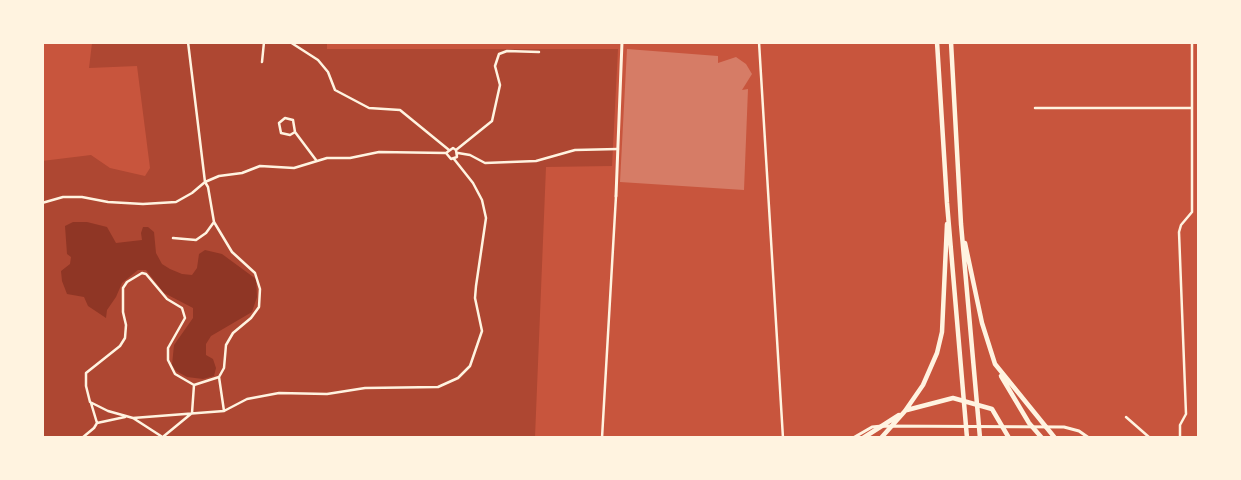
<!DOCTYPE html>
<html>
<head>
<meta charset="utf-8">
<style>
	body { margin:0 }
	#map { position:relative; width:1241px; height:480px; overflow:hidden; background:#c8553d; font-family:"IBM Plex Sans",sans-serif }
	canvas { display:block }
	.frame { position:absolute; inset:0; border:44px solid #fff3e0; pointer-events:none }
</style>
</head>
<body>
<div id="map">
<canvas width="1241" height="480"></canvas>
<div class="frame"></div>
</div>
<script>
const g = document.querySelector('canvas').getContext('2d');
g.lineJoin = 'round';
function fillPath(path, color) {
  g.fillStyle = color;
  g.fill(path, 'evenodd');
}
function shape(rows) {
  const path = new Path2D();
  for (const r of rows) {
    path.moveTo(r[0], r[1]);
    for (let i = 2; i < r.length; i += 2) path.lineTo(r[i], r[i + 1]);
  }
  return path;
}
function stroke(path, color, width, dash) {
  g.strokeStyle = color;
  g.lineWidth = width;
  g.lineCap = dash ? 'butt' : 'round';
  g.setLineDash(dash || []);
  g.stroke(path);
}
fillPath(shape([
	[327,42,327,49,618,49,612,166,546,167,535,437,43,437,42,161,91,155,110,168,145,176,150,168,137,66,89,68,92,43]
]), '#ae4732');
fillPath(shape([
	[73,222,87,222,107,227,116,243,142,240,141,233,143,227,148,227,154,232,156,253,162,264,170,269,182,274,192,275,197,268,199,254,205,250,222,254,256,279,257,297,252,312,211,336,206,344,206,355,213,359,216,368,214,376,203,379,187,377,176,371,172,365,174,345,193,318,193,308,164,293,146,270,138,270,122,283,116,297,107,310,106,318,88,306,84,297,67,294,62,281,61,271,70,264,71,257,67,254,65,226]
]), '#8f3625');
fillPath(shape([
	[627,49,718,56,718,63,736,57,746,64,752,74,742,90,748,89,744,190,620,182]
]), '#d67c66');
stroke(shape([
	[203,42,225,42],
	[290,42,318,60,328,72,335,90,369,108,400,110,449,150],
	[759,42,783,438],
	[262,62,264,42],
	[1035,108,1192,108],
	[295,132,290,135,281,133,279,123,285,118,293,120,295,132,316,160],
	[456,150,492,121,500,85,495,66,499,54,507,51,539,52],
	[458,153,470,155,485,163,536,161,575,150,618,149],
	[42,203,63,197,82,197,108,202,143,204,176,202,192,193,205,182,219,176,242,173,260,166,294,168,327,158,350,158,379,152,446,153,453,148,456,150,457,157,451,159,446,153],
	[173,238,196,240,206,233,214,222],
	[194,385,219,377],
	[224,411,247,399,279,393,327,394,365,388,438,387,458,378,470,366,482,331,475,298,476,286,486,218,482,200,473,183,454,159],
	[1126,417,1150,438],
	[133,418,224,411,219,377,224,368,226,345,233,333,251,318,259,307,260,289,255,273,232,252,214,222,208,187,205,182,188,42],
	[97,423,125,417],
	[82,438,94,428,97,423,91,403],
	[164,438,133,418,108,411,90,402,86,386,86,373,120,346,125,338,126,325,123,312,123,288,127,282,142,273,146,274,167,299,182,308,185,318,168,348,168,360,175,374,194,385,192,413,164,436],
	[602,438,616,196],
	[1180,438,1180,425,1186,414,1179,232,1181,225,1192,212,1192,42]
]), '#fff3e0', 2.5);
stroke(shape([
	[616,196,622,42]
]), '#fff3e0', 3);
stroke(shape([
	[853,438,872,427,882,426,1064,427,1079,431,1089,438]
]), '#fff3e0', 3);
stroke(shape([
	[937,42,947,203,967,438],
	[951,42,961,224,980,438],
	[965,243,982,323,995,364,1055,438],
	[1001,376,1029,423,1042,438],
	[907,410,953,398,992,409,1009,438],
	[863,438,899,415],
	[881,438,905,411,923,385,937,353,942,332,947,224]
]), '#fff3e0', 4.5);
</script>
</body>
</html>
